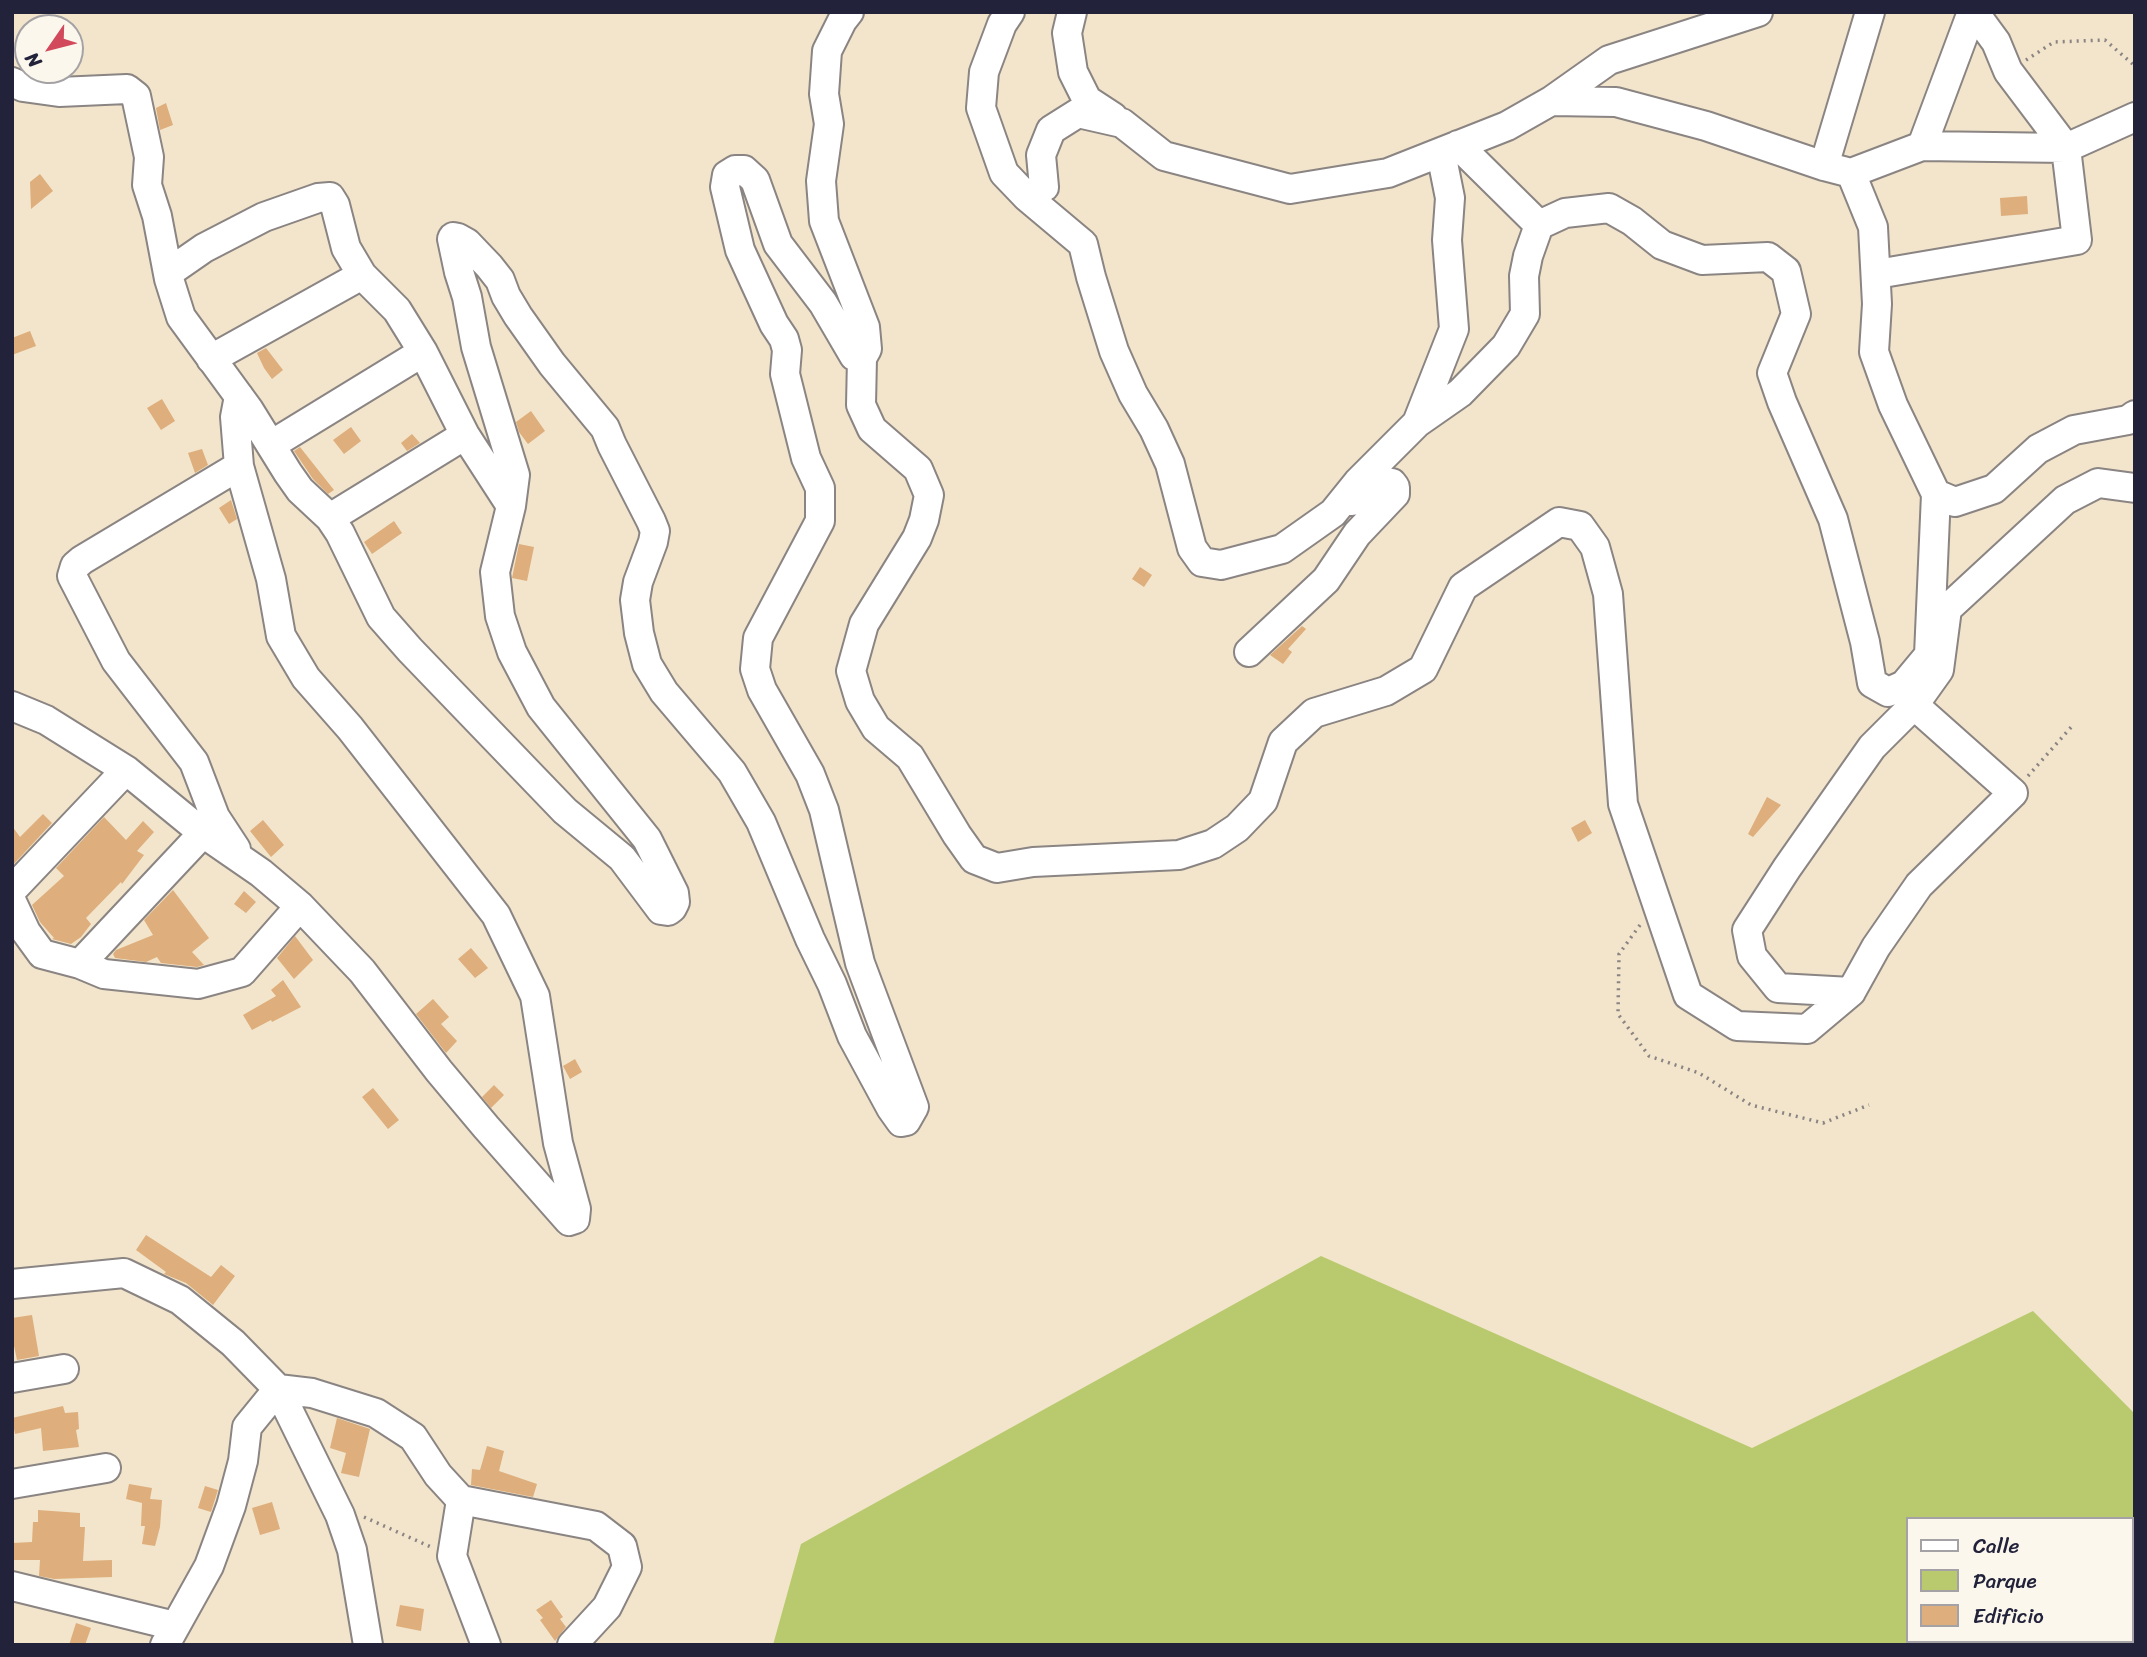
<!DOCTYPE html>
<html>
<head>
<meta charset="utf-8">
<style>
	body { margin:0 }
	#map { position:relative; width:2147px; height:1657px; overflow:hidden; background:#f2e5cb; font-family:Sriracha,sans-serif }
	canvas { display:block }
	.frame { position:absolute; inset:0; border:14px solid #22223b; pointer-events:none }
	.legend { position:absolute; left:1906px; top:1517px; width:228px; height:126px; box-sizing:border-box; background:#fbf7ec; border:2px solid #a4a2a5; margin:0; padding:9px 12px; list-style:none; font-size:21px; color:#22223b }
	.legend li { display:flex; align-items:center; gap:14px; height:35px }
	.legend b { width:35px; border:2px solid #a4a2a5 }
	.north { position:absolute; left:14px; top:14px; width:70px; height:70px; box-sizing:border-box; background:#fbf7ec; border:2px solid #a4a2a5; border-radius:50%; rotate:235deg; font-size:19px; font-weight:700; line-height:28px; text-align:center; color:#22223b }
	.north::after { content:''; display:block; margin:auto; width:24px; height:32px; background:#d1495b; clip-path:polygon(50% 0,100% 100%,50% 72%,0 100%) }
</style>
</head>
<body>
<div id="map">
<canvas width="2147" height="1657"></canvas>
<div class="frame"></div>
<ul class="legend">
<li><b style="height:9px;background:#fff"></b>Calle</li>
<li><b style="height:19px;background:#b8ca6d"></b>Parque</li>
<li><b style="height:19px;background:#deae7c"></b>Edificio</li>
</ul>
<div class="north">N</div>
</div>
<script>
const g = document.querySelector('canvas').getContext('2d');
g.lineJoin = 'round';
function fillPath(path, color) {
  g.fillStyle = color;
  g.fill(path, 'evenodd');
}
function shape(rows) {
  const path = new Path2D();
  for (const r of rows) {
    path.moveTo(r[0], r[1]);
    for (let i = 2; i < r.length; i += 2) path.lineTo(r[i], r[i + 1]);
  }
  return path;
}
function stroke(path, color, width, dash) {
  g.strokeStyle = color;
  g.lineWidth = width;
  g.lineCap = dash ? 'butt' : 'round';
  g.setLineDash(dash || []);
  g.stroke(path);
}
fillPath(shape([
	[1321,1256,1752,1448,2033,1311,2135,1414,2135,1645,773,1645,801,1544],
	[1907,1519,2131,1519,2131,1641,1907,1641]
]), '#b8ca6d');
fillPath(shape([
	[166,103,173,125,160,130,156,108],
	[40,174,53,191,31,209,30,182],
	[2027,196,2028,214,2001,216,2000,198],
	[30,331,36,346,12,355,12,338],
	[266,348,283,370,272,379,264,368,257,353],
	[162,399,175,421,161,430,147,408],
	[531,411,545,431,528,444,519,432,516,422],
	[351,427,361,441,344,454,333,440],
	[412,434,420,443,407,451,401,443],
	[300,447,334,490,328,494,313,479,294,451],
	[202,449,208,465,195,473,188,453],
	[231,500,237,519,229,524,219,508],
	[394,521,402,533,372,554,364,542],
	[519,544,534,547,527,581,512,578],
	[1140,567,1152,575,1144,587,1132,579],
	[1302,626,1306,629,1288,649,1292,652,1283,664,1270,655],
	[1767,797,1781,805,1753,837,1748,834],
	[43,814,52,823,12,866,12,826,20,837],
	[104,817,126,840,143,821,154,832,137,851,144,855,122,884,121,882,86,918,91,924,81,937,71,944,52,939,54,938,40,922,32,905,64,876,56,868],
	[263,820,284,845,271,857,250,831],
	[1585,820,1592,833,1578,842,1571,828],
	[173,890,209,938,192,952,204,965,197,967,161,963,157,957,146,962,115,958,113,954,116,950,153,935,144,920],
	[244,891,256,902,246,913,234,904],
	[295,936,313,960,294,979,277,958],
	[471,948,488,968,475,978,458,959],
	[283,980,301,1007,272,1022,271,1020,252,1030,243,1015,276,996,271,990],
	[433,999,449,1017,441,1024,457,1041,446,1053,416,1014],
	[575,1059,582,1072,570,1079,563,1066],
	[494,1085,504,1095,491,1108,482,1097],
	[373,1088,399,1120,388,1129,362,1097],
	[146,1235,211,1277,221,1265,235,1276,213,1305,186,1283,164,1274,166,1272,136,1250],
	[32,1315,39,1356,17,1360,12,1336,12,1318],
	[63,1406,65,1413,78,1412,79,1429,76,1430,79,1447,43,1451,41,1428,15,1434,12,1418],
	[337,1418,370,1429,359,1477,341,1473,346,1453,330,1448],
	[487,1446,504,1451,499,1471,537,1484,533,1497,471,1485,472,1469,480,1470],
	[129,1484,152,1488,150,1499,162,1500,160,1527,155,1546,142,1544,145,1526,141,1526,142,1503,126,1499],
	[205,1486,218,1490,211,1512,198,1508],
	[272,1502,280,1529,260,1535,252,1508],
	[38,1510,80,1513,80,1527,85,1527,83,1561,112,1560,112,1577,54,1579,39,1576,40,1560,12,1560,12,1543,32,1542,33,1522,38,1522],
	[551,1600,563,1617,560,1619,566,1627,555,1641,540,1620,543,1618,536,1610],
	[400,1605,424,1609,421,1631,396,1626],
	[76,1623,91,1628,85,1645,69,1645]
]), '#deae7c');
const minor = shape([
	[1010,12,1002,24,984,72,981,108,1004,173,1027,197,1044,187,1041,155,1051,130,1078,113,1122,123,1164,156,1290,189,1388,173,1507,126,1551,101,1616,102,1706,126,1824,166,1851,173,1873,227,1877,304,1874,352,1893,405,1936,494,1929,655,1904,685,1888,692,1872,683,1865,642,1833,519,1782,402,1772,373,1796,314,1786,271,1768,257,1702,260,1662,245,1632,221,1609,208,1565,213,1539,225,1528,256,1524,276,1525,314,1506,346,1460,393,1417,423,1358,482,1333,513,1282,549,1221,565,1202,562,1192,548,1170,464,1154,429,1133,394,1114,351,1091,277,1083,244,1027,197],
	[1072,12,1067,33,1073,72,1087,100,1113,117],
	[1974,12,1996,42,2008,71,2066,148,2135,117],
	[12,82,23,87,59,92,127,89,136,96,149,157,147,185,157,216,169,279,181,317,249,410,288,473,300,490,330,518,340,533,381,617,410,650,565,811,622,858,661,910,668,911,672,908,675,902,674,893,647,839,541,707,512,652,500,616,495,572,511,506,515,475,476,347,467,297,459,272,452,239,453,237,458,238,467,243,489,266,500,280,506,296,518,316,552,364,605,428,612,445,651,521,655,531,653,542,638,582,635,600,639,633,647,664,664,692,732,772,761,822,810,939,832,984,852,1036,891,1108,901,1122,906,1121,914,1107,860,963,824,810,810,774,762,690,755,669,758,638,820,521,820,488,806,458,785,374,787,350,784,339,774,324,740,250,725,187,727,175,735,170,744,170,755,180,778,244,823,303,854,356,862,358,867,349,865,327,824,221,821,181,829,124,824,94,827,51,842,21,849,12],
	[1551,101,1609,60,1758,12],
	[1458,145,1539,225],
	[1922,146,1972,12],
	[1824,166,1870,12],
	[1851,173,1922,146,2066,148,2077,240,1877,274],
	[168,273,204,248,264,217,318,198,330,197,335,205,346,248,362,275,397,310,423,352,465,435,511,506],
	[862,358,861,405,872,429,918,469,929,495,924,520,917,538,864,624,851,671,860,701,876,728,910,757,957,835,974,859,997,868,1033,862,1179,855,1213,844,1237,828,1263,801,1283,742,1314,713,1386,691,1423,669,1463,587,1559,522,1580,526,1595,547,1608,594,1623,804,1688,995,1737,1026,1807,1029,1851,992],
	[211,359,362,275],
	[1417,423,1454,329,1447,240,1450,198,1441,153],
	[271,445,423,352],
	[1936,494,1955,502,1994,489,2038,449,2074,430,2128,420,2135,415],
	[330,518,465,435],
	[1249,652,1326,580,1357,534,1395,494,1395,487,1392,483,1386,482,1352,501],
	[1914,705,2013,793,1919,885,1876,947,1851,992,1778,988,1752,956,1747,930,1787,868,1872,747,1914,705,1939,670,1947,609,2065,500,2098,483,2135,488],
	[12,706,46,720,126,770,203,833,261,873,300,906,362,971,439,1071,486,1127,569,1221,575,1219,576,1209,558,1143,535,996,496,915,350,728,306,678,281,636,271,579,239,466,235,417,239,396],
	[236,849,215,817,194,762,116,661,72,576,75,566,82,560,239,466],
	[12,890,126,770],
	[12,902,26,932,42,954,80,964,104,974,198,984,242,972,300,906],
	[80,964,203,833],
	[12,1284,124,1273,180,1300,233,1343,278,1389,340,1515,352,1550,368,1645],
	[12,1378,64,1369],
	[12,1484,106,1468],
	[461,1500,452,1556,486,1645],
	[12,1586,175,1626],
	[2131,1605,2135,1602],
	[165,1645,209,1566,231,1506,243,1461,247,1427,278,1389,312,1393,376,1413,413,1437,438,1475,461,1500,596,1526,622,1546,627,1567,607,1607,572,1645],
	[2079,1645,2083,1641]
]);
stroke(minor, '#8a8483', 32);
stroke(shape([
	[2026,60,2054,42,2105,40,2135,66],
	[2028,776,2073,725],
	[1640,925,1619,954,1618,1014,1649,1056,1699,1073,1751,1105,1823,1123,1869,1105],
	[364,1517,431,1547]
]), '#8a8483', 3.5, [2, 5]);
stroke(minor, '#fff', 28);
</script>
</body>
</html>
